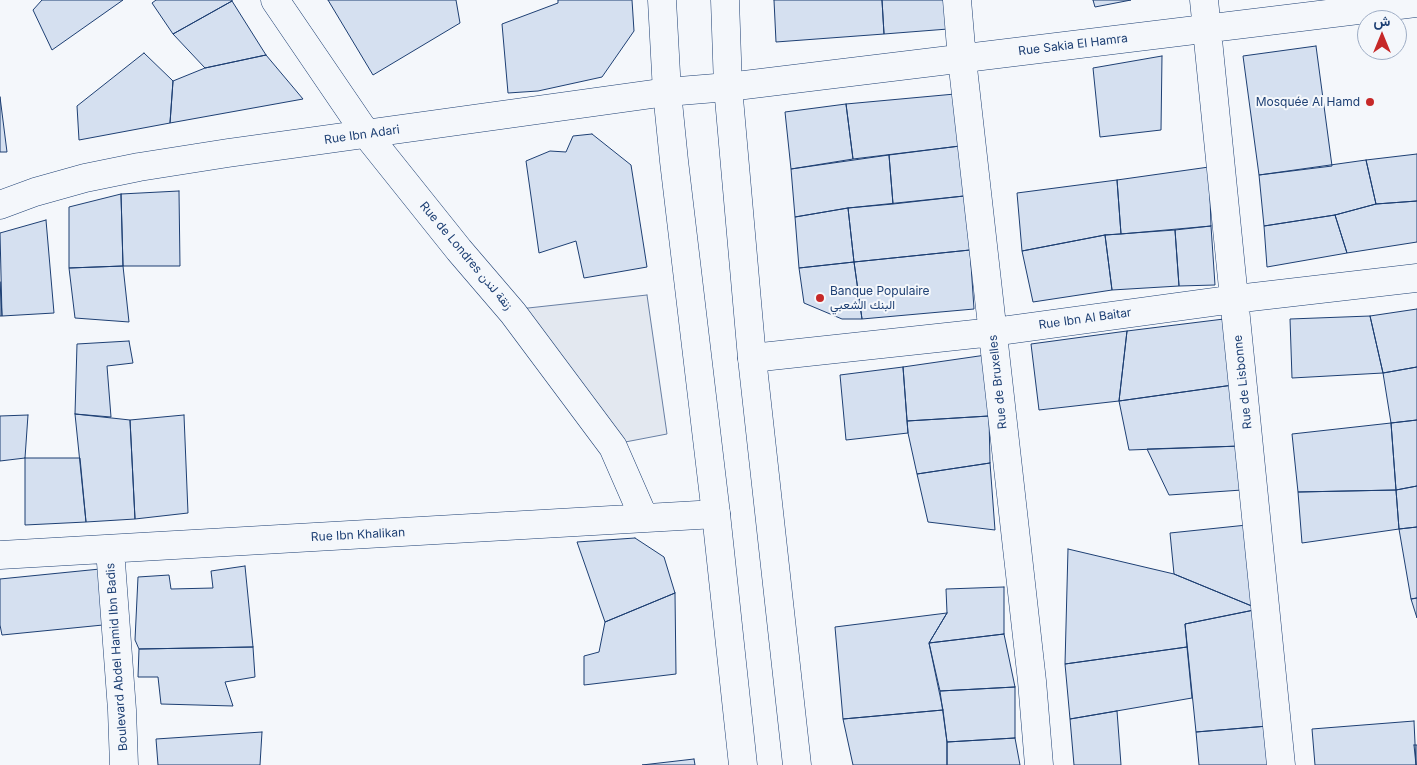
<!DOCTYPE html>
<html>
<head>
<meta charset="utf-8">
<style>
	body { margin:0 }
	#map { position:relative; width:1417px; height:765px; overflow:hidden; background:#f4f7fb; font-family:Inter,Vazirmatn,sans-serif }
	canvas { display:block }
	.north { position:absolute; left:1357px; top:10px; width:50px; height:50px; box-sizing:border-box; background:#f4f7fb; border:1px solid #9eadc5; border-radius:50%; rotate:0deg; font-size:14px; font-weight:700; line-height:20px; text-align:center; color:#1d3f73 }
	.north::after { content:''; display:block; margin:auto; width:18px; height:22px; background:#c62828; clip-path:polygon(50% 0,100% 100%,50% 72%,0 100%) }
</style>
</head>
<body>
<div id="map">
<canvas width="1417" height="765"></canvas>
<div class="north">ش</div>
</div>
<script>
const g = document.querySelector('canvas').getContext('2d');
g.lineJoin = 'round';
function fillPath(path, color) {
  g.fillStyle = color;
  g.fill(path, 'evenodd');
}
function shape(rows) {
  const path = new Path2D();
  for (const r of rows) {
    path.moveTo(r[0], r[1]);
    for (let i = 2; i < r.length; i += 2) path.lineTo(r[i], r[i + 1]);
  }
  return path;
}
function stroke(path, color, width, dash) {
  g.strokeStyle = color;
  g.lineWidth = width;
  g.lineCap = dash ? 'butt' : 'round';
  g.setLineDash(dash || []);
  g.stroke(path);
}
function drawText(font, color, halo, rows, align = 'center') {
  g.font = font + ' Inter,Vazirmatn,sans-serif';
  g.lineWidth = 4;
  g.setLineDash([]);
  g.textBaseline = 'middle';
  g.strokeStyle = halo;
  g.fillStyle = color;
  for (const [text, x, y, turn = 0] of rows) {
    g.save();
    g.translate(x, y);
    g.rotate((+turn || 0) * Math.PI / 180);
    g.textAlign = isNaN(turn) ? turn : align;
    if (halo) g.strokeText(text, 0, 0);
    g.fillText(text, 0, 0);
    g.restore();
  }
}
const parking = shape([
	[647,295,667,434,620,443,519,309,647,295]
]);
fillPath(parking, '#e3e8f0');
stroke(parking, '#687fa3', 1);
const building = shape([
	[42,0,123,0,52,50,33,10,42,0],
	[156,0,232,0,232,1,173,34,152,3,156,0],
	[328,0,456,0,460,23,373,75,328,0],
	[558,0,632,0,634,31,602,77,538,91,508,93,502,24,558,3,558,0],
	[774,0,882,0,884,34,776,42,774,0],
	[882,0,946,0,948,29,884,34,882,0],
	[1093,0,1131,0,1095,7,1093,0],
	[232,1,266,55,205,68,173,34,232,1],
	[1316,46,1332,166,1259,175,1243,56,1316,46],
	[144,53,173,81,170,123,79,140,77,106,144,53],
	[266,55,303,99,170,123,173,81,205,68,266,55],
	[1162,56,1161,130,1100,137,1093,68,1162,56],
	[955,94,960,146,853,159,846,104,955,94],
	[0,97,7,152,0,152,0,97],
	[846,104,853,159,791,169,785,112,846,104],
	[592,134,631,165,647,267,584,278,576,241,539,253,526,161,550,151,566,152,573,136,592,134],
	[960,146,964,196,893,204,889,155,960,146],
	[1417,154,1417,201,1376,204,1366,160,1417,154],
	[889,155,893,204,848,208,795,217,791,169,889,155],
	[1366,160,1376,204,1335,215,1264,226,1259,175,1366,160],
	[1209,167,1211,226,1121,234,1117,180,1209,167],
	[1117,180,1121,234,1105,235,1022,251,1017,193,1117,180],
	[179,191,180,266,123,266,121,194,179,191],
	[121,194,123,266,69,268,69,207,121,194],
	[964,196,970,250,854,262,848,208,964,196],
	[1417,201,1417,242,1347,253,1335,215,1376,204,1417,201],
	[848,208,854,262,799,268,795,217,848,208],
	[1335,215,1347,253,1267,267,1264,226,1335,215],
	[46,220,54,313,2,316,0,233,46,220],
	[1211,226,1215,285,1179,286,1175,230,1211,226],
	[1175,230,1179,286,1112,290,1105,235,1175,230],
	[1105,235,1112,290,1033,302,1022,251,1105,235],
	[970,250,974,309,862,319,854,262,970,250],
	[854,262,862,319,842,319,804,303,799,268,854,262],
	[123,266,129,322,75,318,69,268,123,266],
	[0,282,2,316,0,316,0,282],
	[1417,309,1417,367,1383,373,1370,316,1417,309],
	[1370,316,1383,373,1292,378,1290,319,1370,316],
	[1224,319,1233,385,1119,401,1127,331,1224,319],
	[1127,331,1119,401,1039,410,1031,344,1127,331],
	[129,341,133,363,107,366,111,417,75,414,77,344,129,341],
	[986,355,989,416,907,421,903,367,986,355],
	[903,367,908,433,846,440,840,375,903,367],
	[1417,367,1417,420,1391,423,1383,373,1417,367],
	[1233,385,1241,446,1129,450,1119,401,1233,385],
	[75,414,130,420,135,519,86,522,75,414],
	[28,415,25,458,0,461,0,416,28,415],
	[184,415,188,513,135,519,130,420,184,415],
	[989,416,990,463,917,474,908,433,907,421,989,416],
	[1417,420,1417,486,1396,490,1391,423,1417,420],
	[1391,423,1396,490,1298,492,1292,434,1391,423],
	[1241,446,1242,490,1169,495,1147,449,1241,446],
	[25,458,80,458,86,522,25,525,25,458],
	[990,463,995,530,928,522,917,474,990,463],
	[1417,486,1417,527,1399,529,1396,490,1417,486],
	[1396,490,1399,529,1302,543,1298,492,1396,490],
	[1247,525,1259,609,1174,574,1170,533,1247,525],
	[1417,527,1417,598,1411,599,1399,529,1417,527],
	[635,538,664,557,675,593,605,622,577,542,635,538],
	[1068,549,1174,574,1259,609,1185,624,1187,647,1065,664,1068,549],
	[245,566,253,647,139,649,135,640,138,577,169,575,171,589,213,588,211,571,245,566],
	[100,569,103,625,2,635,0,625,0,579,100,569],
	[1004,587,1004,634,929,643,947,613,946,589,1004,587],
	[675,593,676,674,584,685,584,656,599,652,605,622,675,593],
	[1417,598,1417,618,1411,599,1417,598],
	[1259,609,1268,726,1196,732,1185,624,1259,609],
	[947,613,929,643,943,710,843,719,835,627,947,613],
	[1004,634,1015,687,940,691,929,643,1004,634],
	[253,647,255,677,225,682,233,706,161,704,158,677,138,677,139,649,253,647],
	[1187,647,1192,698,1070,719,1065,664,1187,647],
	[1015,687,1015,738,947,742,940,691,1015,687],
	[943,710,947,742,947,765,853,765,843,719,943,710],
	[1117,711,1121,765,1074,765,1070,719,1117,711],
	[1414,721,1416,765,1315,765,1312,729,1414,721],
	[1268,726,1270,765,1199,765,1196,732,1268,726],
	[262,732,260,765,158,765,156,739,262,732],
	[1015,738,1020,765,947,765,947,742,1015,738],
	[1414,745,1417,745,1417,765,1416,765,1414,745],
	[694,759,695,765,642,765,694,759]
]);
fillPath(building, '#d5e0f0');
stroke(building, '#1d3f73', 1);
const minor = shape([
	[275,0,367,135,459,250,513,313,613,447,644,518],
	[957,0,962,59,1032,681,1039,765],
	[1204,0,1281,765],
	[0,205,35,192,85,178,139,167,228,153,667,92,728,87,1417,3],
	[752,358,993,332,1235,299,1417,278],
	[110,549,122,710,124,765],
	[0,555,716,514]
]);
const primary = shape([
	[662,0,667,92,674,161,716,514,743,765],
	[725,0,728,87,752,358,797,765]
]);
stroke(minor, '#1d3f73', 29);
stroke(primary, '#1d3f73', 29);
stroke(minor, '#f4f7fb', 28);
stroke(primary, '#f4f7fb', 28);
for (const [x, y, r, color] of [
	[1370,102,5,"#c62828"],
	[820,298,5,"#c62828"]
]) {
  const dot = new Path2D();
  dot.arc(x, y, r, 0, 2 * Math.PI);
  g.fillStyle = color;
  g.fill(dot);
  stroke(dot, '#f4f7fb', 2);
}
drawText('12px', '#1d3f73', '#f4f7fb', [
	["Rue Sakia El Hamra",1073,45,-7],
	["Rue Ibn Adari",362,135,-8],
	["Rue de Londres زنقة لندن",466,256,50],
	["Rue Ibn Al Baitar",1085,319,-8],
	["Rue de Bruxelles",998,382,-96],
	["Rue de Lisbonne",1243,382,-96],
	["Rue Ibn Khalikan",358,535,-3],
	["Boulevard Abdel Hamid Ibn Badis",117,657,-94]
]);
drawText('12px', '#1d3f73', '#f4f7fb', [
	["Mosquée Al Hamd",1360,102],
	["Banque Populaire",830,291,"left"],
	["البنك الشعبي",830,305,"left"]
], 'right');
</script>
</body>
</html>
